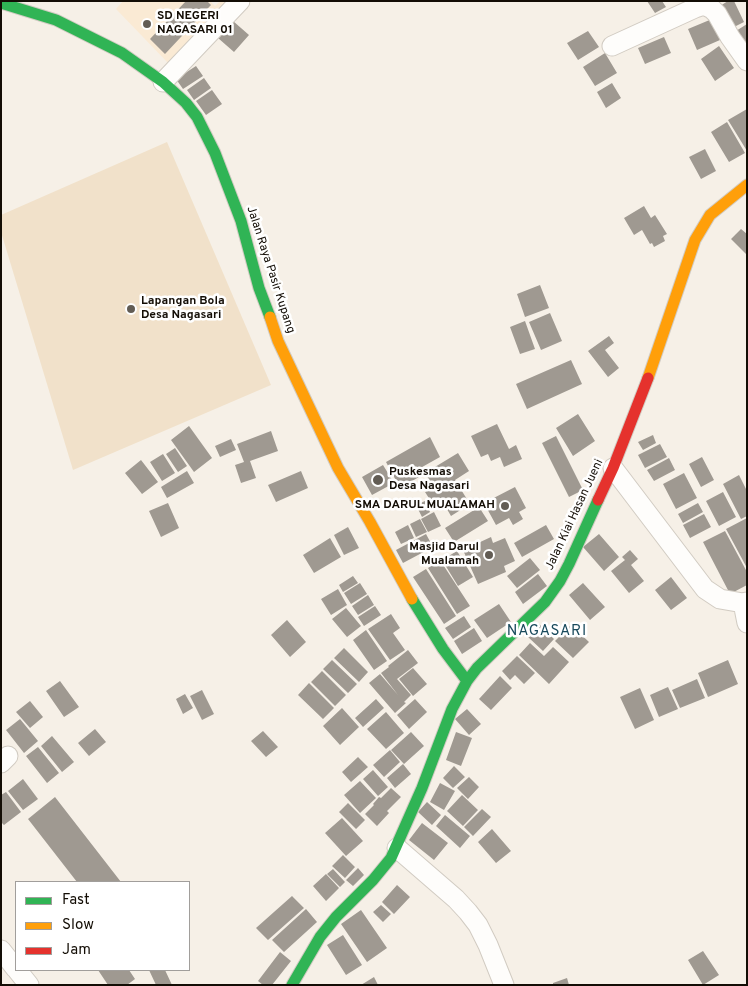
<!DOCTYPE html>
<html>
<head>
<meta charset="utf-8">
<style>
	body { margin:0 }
	#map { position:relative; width:748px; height:986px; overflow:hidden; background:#f6f0e7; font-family:Overpass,sans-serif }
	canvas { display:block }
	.frame { position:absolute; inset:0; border:2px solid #130d05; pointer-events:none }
	.legend { position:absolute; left:15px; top:881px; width:175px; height:90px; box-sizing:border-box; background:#fff; border:1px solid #a19e9b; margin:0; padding:6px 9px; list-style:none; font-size:15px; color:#130d05 }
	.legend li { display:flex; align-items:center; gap:10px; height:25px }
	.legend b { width:25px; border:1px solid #a19e9b }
</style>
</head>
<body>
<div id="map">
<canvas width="748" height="986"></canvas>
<div class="frame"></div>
<ul class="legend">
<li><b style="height:6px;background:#30b455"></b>Fast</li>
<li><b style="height:6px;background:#ff9f0a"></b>Slow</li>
<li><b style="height:6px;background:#e5322d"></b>Jam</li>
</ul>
</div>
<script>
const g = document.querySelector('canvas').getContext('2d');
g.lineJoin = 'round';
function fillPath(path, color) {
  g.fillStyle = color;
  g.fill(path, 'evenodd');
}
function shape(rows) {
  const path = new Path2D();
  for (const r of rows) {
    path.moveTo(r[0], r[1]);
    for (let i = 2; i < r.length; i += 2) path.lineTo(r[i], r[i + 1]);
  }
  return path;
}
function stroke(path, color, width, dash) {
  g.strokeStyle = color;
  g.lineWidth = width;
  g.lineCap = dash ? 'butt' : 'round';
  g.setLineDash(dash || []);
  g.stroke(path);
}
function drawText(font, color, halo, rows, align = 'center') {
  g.font = font + ' Overpass,sans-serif';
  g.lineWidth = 5;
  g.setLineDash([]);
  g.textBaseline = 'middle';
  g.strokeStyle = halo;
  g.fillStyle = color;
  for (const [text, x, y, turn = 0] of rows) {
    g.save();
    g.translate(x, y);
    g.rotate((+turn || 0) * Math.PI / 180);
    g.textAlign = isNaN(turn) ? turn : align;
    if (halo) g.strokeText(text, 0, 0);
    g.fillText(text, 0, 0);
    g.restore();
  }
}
fillPath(shape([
	[123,1,186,1,165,53,211,5,207,1,210,1,215,6,220,1,232,1,169,64,116,9]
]), '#faead4');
fillPath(shape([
	[167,142,271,385,73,470,1,232,1,215]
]), '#f1e1ca');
fillPath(shape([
	[186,1,207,1,211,5,165,54,150,39],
	[647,1,662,1,666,7,655,13],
	[728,1,734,1,744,22,732,28,720,6],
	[712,19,720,40,697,50,688,29],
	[233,21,249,35,234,52,218,38],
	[747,24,747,49,736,31],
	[588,31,599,47,578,60,567,43],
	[664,37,671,53,645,64,638,48],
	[719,46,734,68,715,81,701,59],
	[605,53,617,73,595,86,583,67],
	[196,66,203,76,183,89,176,79],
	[204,78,211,88,194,100,187,90],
	[612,83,621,98,606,108,597,92],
	[212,90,222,104,206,115,196,101],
	[747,109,747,151,728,120],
	[727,122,745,153,729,162,711,132],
	[705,149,716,171,701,179,689,157],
	[644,206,651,218,655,215,667,234,663,236,665,241,654,247,652,243,650,244,642,230,634,235,624,218],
	[741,229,747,234,747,255,731,239],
	[540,285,549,308,525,317,517,294],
	[550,313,562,341,541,350,529,322],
	[525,321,535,349,520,354,510,327],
	[609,336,614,343,605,350,619,368,608,377,588,351],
	[571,360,582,384,527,409,516,384],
	[578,414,595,441,573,456,556,428],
	[497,424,509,449,516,445,522,459,504,467,500,457,491,461,488,454,481,457,471,436],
	[189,426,212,458,194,472,171,440],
	[271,431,278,451,250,461,256,478,241,483,235,465,244,462,237,444],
	[653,435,656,443,643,450,638,442],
	[556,436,583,490,569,497,542,443],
	[430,437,440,457,415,471,419,477,400,488,386,462],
	[231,439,236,450,220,457,215,446],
	[660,444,667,457,645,468,638,455],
	[175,448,187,466,178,472,166,454],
	[458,453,469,471,455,480,470,504,451,516,444,504,436,509,425,492,434,487,425,473],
	[163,454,175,473,162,481,150,462],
	[702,457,714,480,701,487,689,464],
	[669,458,675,470,654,481,647,470],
	[141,460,158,482,142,494,125,473],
	[383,465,394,483,372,495,362,477],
	[187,471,194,483,167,498,161,487],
	[301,471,308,488,276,502,268,485],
	[684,473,697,498,676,509,663,484],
	[739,475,747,491,747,516,741,519,723,484],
	[515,487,526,508,519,512,523,519,513,525,509,518,496,525,484,503],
	[723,492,736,517,719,526,706,501],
	[425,501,430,512,422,517,416,505],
	[168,503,179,528,161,537,149,511],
	[698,503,703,512,683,523,678,514],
	[479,507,488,521,454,542,445,528],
	[434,512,441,526,428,532,421,519],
	[704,514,711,527,690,538,683,525],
	[747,518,747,568,726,529],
	[420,519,427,532,416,537,410,524],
	[408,525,414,538,401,544,395,532],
	[546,525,554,539,522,557,514,543],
	[348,527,359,548,344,555,334,535],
	[725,531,747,572,747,585,730,594,703,542],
	[426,534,433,547,403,563,396,550],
	[599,534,619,557,604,571,583,547],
	[491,537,493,543,505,538,515,561,504,566,506,572,478,584,463,550],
	[330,538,341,557,314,573,303,555],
	[630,550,638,559,631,565,644,581,629,593,611,571,625,560,622,557],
	[457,551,473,577,458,586,442,560],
	[530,558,540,570,517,588,507,576],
	[440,560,470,606,457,614,428,568],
	[426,569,456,616,444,624,413,577],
	[538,574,547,586,523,604,515,592],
	[353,576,358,583,343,592,339,585],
	[671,577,687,598,671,610,655,590],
	[360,583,367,594,351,604,344,593],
	[583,583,605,607,590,620,569,595],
	[338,589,347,605,331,615,321,599],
	[368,595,374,605,358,615,352,606],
	[499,604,511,622,487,638,474,620],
	[375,606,381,615,364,626,358,617],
	[346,608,361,626,347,637,332,619],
	[391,614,400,628,393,633,405,650,390,660,368,629],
	[464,616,471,627,453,639,445,628],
	[287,620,306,642,290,657,271,635],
	[539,624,554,639,543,651,528,637],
	[571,625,589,642,573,658,555,641],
	[474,628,482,641,462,654,454,641],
	[366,630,387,661,374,670,353,640],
	[530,643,544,656,553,647,569,662,549,684,519,655],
	[344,648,368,672,359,682,334,658],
	[408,650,418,663,397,679,411,695,404,702,406,703,395,713,369,683,380,674,398,695,381,673,389,667,388,666],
	[517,656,535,673,524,684,515,675,510,680,502,671],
	[332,660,357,684,348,693,323,669],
	[728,660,738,684,708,697,698,673],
	[413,668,427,684,413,696,399,679],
	[322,671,346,695,335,706,311,682],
	[500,676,512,688,491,710,479,699],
	[697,679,705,698,680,708,672,690],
	[60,681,79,707,64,717,46,691],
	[309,683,334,708,323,719,298,695],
	[668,687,678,709,659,717,650,695],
	[640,688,654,720,635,729,620,697],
	[202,690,214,714,202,720,190,696],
	[185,694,193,708,183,714,176,699],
	[376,699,384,708,363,727,355,718],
	[415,699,427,712,409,729,397,715],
	[30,701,43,717,30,728,16,712],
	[342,708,359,727,340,745,323,726],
	[467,709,481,724,469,735,455,719],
	[386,712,404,733,386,749,367,729],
	[20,719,38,741,24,753,6,730],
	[95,729,106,742,89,756,78,743],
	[263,731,278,747,266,757,251,741],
	[411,732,424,746,404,764,391,750],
	[456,732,472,738,461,766,446,760],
	[52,736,74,762,62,772,41,746],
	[38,747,59,773,47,783,26,756],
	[390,750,400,762,384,777,373,765],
	[358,757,368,767,351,782,342,772],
	[403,764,411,774,395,788,387,778],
	[454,766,465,777,453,788,443,778],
	[373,770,388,787,378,796,363,779],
	[469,777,479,787,468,799,457,788],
	[23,779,38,799,23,810,8,791],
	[360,781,376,798,360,813,344,795],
	[440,783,455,791,444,810,430,802],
	[391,788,401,797,387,811,389,813,377,826,365,814,374,805,373,804,379,797,381,798],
	[6,792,21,812,4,825,1,822,1,795],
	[462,795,478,810,463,826,447,811],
	[55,797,121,882,77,882,28,819],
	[427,802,441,815,432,825,418,812],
	[348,803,365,820,356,829,339,812],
	[482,809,491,817,473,836,464,827],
	[445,815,470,836,460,848,436,826],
	[342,818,363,841,346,856,325,833],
	[422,823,448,843,434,860,409,840],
	[492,829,511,851,496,863,478,842],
	[343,855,355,867,345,878,332,866],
	[358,868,364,875,353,886,346,880],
	[333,869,345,882,340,887,327,874],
	[326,874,339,888,326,901,313,886],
	[397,885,410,897,394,914,382,902],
	[292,896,304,908,268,940,256,928],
	[381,905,391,914,383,922,373,912],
	[306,909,317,922,284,952,272,940],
	[361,910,387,948,367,962,341,924],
	[343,935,362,965,346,975,327,945],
	[703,951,719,975,703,985,688,960],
	[280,952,291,961,272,985,263,985,258,981],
	[98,970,129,970,135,979,127,985,108,985],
	[149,970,165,970,172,985,156,985],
	[374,977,378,985,361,985],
	[567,978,569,985,553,985,553,983]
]), '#9f9991');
const street = shape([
	[612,46,695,8,704,5,712,9,717,14,730,37,747,61],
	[163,82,240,1],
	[613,468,705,589,720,599,743,603,747,602],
	[743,603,747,623],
	[1,763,8,756],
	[397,848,456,899,468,912,478,925,488,945,504,985],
	[1,950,16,969],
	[17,970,29,985]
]);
const fast = shape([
	[1,3,56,20,122,53,163,82,186,103,197,117,215,153,241,221,259,288,270,317],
	[412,599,443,649,467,681],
	[292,985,320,937,336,917,373,880,391,858,422,788,452,709,467,681,477,668,545,602,560,581,569,564,598,500]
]);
const slow = shape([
	[270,317,278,341,338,468,370,522,412,599],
	[648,378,695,240,710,215,747,185]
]);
const jam = shape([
	[598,500,613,468,648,378]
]);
stroke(street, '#d1cbc2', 21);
stroke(fast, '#d1cbc2', 13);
stroke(slow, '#d1cbc2', 13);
stroke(jam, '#d1cbc2', 13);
stroke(street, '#fefdfb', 19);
stroke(fast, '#30b455', 11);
stroke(slow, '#ff9f0a', 11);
stroke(jam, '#e5322d', 11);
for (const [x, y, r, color] of [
	[147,24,5,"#625c54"],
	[131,309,5,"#625c54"],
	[378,480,6,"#625c54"],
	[505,506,5,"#625c54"],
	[489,555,5,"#625c54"]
]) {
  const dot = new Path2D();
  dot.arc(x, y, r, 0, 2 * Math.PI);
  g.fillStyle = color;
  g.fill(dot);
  stroke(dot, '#fff', 2);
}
drawText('bold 12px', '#130d05', '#fff', [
	["SD NEGERI",157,17],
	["NAGASARI 01",157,31],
	["Lapangan Bola",141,302],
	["Desa Nagasari",141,316],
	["Puskesmas",389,473],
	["Desa Nagasari",389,487],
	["SMA DARUL MUALAMAH",495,506,"right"],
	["Masjid Darul",479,548,"right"],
	["Mualamah",479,562,"right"]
], 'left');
drawText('12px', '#130d05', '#fff', [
	["Jalan Raya Pasir Kupang",270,270,72],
	["Jalan Kiai Hasan Jueni",575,515,-65]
]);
g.letterSpacing = '1px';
drawText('15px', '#194a5c', '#fff', [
	["NAGASARI",547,632]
]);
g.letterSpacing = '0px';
</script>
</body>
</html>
